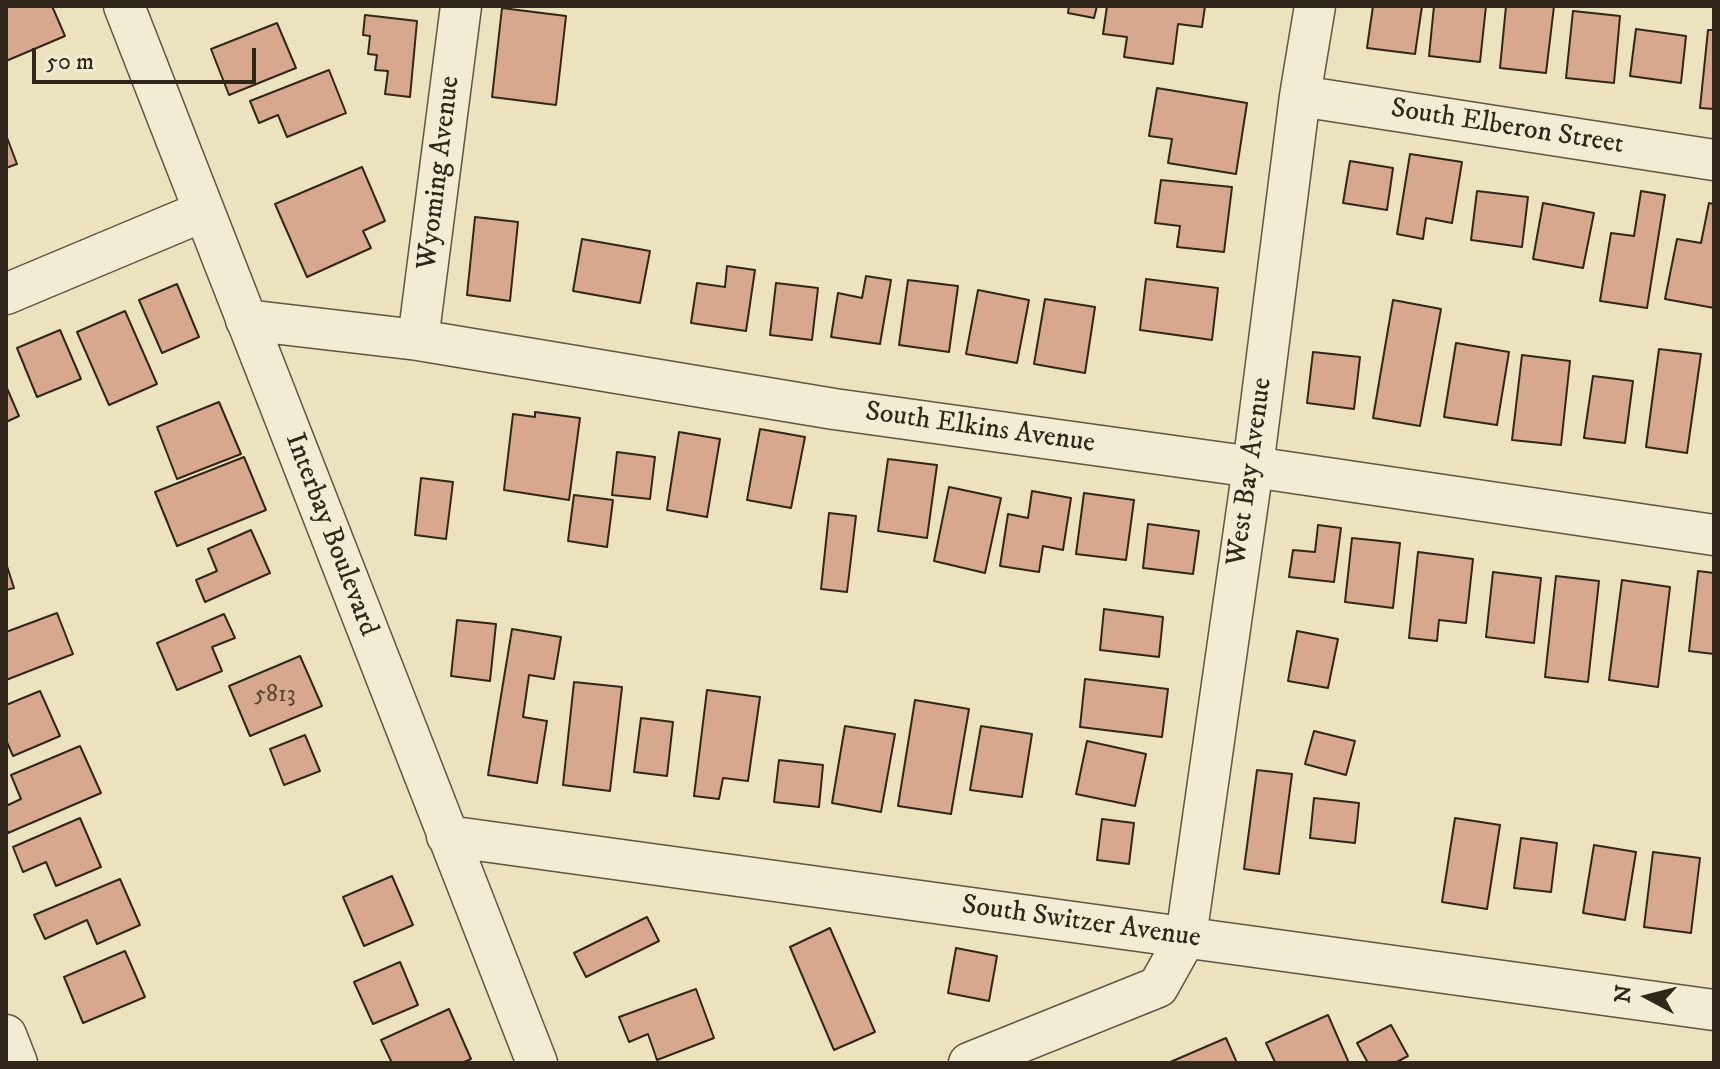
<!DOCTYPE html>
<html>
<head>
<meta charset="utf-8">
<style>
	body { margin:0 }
	#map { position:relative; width:1720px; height:1069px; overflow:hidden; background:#ece2bd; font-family:"IM FELL DW Pica",serif }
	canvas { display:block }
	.frame { position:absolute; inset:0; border:8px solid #30261a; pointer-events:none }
	.north { position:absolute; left:1608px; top:957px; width:80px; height:80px; -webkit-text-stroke:6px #f3ecd4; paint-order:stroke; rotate:277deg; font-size:22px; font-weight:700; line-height:32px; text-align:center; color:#30261a }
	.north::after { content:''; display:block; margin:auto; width:28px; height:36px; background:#30261a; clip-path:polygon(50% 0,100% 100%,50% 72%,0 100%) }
	.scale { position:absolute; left:32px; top:48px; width:224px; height:36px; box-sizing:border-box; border:4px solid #30261a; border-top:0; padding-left:10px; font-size:24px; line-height:28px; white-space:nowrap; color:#30261a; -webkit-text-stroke:6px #f3ecd4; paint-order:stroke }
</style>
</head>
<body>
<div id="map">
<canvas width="1720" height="1069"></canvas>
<div class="frame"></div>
<div class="north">N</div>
<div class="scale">50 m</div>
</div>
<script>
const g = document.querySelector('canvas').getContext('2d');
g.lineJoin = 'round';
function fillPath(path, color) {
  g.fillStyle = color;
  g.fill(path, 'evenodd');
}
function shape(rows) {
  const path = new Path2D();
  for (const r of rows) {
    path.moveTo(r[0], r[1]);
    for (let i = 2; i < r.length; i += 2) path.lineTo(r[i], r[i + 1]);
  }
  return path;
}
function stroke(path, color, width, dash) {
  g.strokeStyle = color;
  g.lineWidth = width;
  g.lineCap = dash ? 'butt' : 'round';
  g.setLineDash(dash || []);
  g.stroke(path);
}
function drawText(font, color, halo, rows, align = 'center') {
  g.font = font + ' "IM FELL DW Pica",serif';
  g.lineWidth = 6;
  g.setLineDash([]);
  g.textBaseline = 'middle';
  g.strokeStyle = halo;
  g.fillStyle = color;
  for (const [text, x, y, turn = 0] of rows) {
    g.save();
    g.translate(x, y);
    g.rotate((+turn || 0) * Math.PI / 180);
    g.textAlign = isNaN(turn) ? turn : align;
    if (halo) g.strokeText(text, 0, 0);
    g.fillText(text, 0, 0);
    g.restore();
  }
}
const building = shape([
	[6,6,52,6,65,36,6,61,6,6],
	[1069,6,1097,6,1094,18,1068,13,1069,6],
	[1107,6,1205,6,1202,27,1178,24,1173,64,1124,57,1127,37,1103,34,1107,6],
	[1373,6,1422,6,1415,54,1367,48,1373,6],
	[1434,6,1486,6,1480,62,1429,56,1434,6],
	[1506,6,1554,6,1546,73,1500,68,1506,6],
	[502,8,566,16,556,105,492,97,502,8],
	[1573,11,1620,16,1614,83,1566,78,1573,11],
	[365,15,417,21,410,97,385,94,388,71,375,70,377,55,368,54,370,36,363,35,365,15],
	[277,23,296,68,229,95,211,49,277,23],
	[1636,29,1686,36,1681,83,1630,76,1636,29],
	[1708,30,1714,30,1714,109,1700,108,1708,30],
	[329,70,346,113,287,137,278,115,259,123,250,101,329,70],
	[1157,88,1247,103,1236,174,1168,163,1172,139,1149,136,1157,88],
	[6,135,17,164,6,168,6,135],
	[1410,154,1462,162,1452,223,1426,218,1423,239,1397,234,1410,154],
	[1350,161,1393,168,1387,210,1343,203,1350,161],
	[362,167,385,221,363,231,371,248,307,277,275,204,362,167],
	[1161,180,1232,187,1224,252,1177,247,1180,226,1155,223,1161,180],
	[1477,191,1528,197,1522,247,1471,240,1477,191],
	[1641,191,1665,195,1647,308,1600,301,1611,233,1634,236,1641,191],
	[1543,203,1594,213,1583,268,1533,259,1543,203],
	[1709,203,1714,204,1714,308,1665,299,1677,239,1701,243,1709,203],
	[475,217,518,222,510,301,467,295,475,217],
	[582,239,650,251,640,303,573,291,582,239],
	[727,266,755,270,746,331,691,323,697,283,725,287,727,266],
	[866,276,891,280,880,344,831,337,838,293,862,298,866,276],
	[1146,279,1218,288,1212,340,1140,330,1146,279],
	[908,280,958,286,949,352,899,345,908,280],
	[776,283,818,288,812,340,770,335,776,283],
	[177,284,199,337,162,353,139,300,177,284],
	[978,290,1029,300,1017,363,966,354,978,290],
	[1045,299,1095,307,1085,373,1034,364,1045,299],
	[1393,300,1441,309,1420,426,1373,418,1393,300],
	[125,311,157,384,109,405,77,332,125,311],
	[60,330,81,379,37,397,17,348,60,330],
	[1456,343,1509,352,1497,425,1444,417,1456,343],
	[1659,349,1701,354,1687,453,1646,447,1659,349],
	[1313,352,1360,357,1354,409,1307,403,1313,352],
	[1522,355,1570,361,1561,445,1512,440,1522,355],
	[1593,376,1633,381,1625,443,1584,438,1593,376],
	[6,386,19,416,6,422,6,386],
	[219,402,241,454,177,479,157,427,219,402],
	[535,412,580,418,569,500,504,490,513,414,535,417,535,412],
	[760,429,805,437,791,508,747,500,760,429],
	[679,432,720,439,707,517,667,510,679,432],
	[617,452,655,457,650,499,612,495,617,452],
	[244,457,266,510,177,546,155,492,244,457],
	[888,459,937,465,927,538,878,531,888,459],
	[421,478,453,482,446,539,415,535,421,478],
	[949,487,1001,498,985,573,934,561,949,487],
	[1032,491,1071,498,1063,550,1043,546,1039,572,1000,566,1008,514,1028,518,1032,491],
	[1084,493,1134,500,1126,560,1076,554,1084,493],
	[574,495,613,500,607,547,568,541,574,495],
	[829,513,856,516,847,592,821,589,829,513],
	[1148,524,1199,531,1193,574,1143,568,1148,524],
	[1318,525,1341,528,1334,582,1289,577,1293,550,1315,552,1318,525],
	[251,530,270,573,205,602,196,580,217,571,208,549,251,530],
	[1352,538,1400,543,1393,608,1345,602,1352,538],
	[1418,552,1473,559,1466,623,1439,620,1437,641,1409,638,1418,552],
	[6,563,14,588,6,590,6,563],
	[1698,571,1714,573,1714,654,1689,651,1698,571],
	[1493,572,1541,578,1534,643,1486,637,1493,572],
	[1556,576,1599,581,1588,682,1545,677,1556,576],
	[1622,580,1670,587,1658,687,1609,680,1622,580],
	[1104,609,1163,617,1159,657,1100,650,1104,609],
	[57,613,73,654,6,680,6,632,57,613],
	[224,614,235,638,212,647,222,671,177,690,157,643,224,614],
	[457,620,496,624,490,681,451,676,457,620],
	[512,629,561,637,554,679,529,675,523,717,547,721,537,783,488,775,512,629],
	[1297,631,1338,639,1328,688,1288,681,1297,631],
	[300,656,322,706,250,736,229,686,300,656],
	[1085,679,1168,689,1162,737,1080,727,1085,679],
	[574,682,622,687,610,791,563,785,574,682],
	[707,690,760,697,748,781,723,778,719,799,694,796,707,690],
	[40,691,60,736,13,756,6,740,6,705,40,691],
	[915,700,969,709,951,814,898,806,915,700],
	[641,718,673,722,667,776,634,772,641,718],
	[845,726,895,734,881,812,832,803,845,726],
	[981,726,1032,734,1022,797,970,790,981,726],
	[1314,731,1355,741,1346,775,1305,764,1314,731],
	[305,735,320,771,284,785,270,749,305,735],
	[1087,741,1146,754,1135,806,1076,794,1087,741],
	[80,746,101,793,8,833,6,827,6,806,21,799,11,775,80,746],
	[779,760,823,765,819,807,774,802,779,760],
	[1257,770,1292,774,1279,874,1244,869,1257,770],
	[1314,798,1359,803,1355,843,1310,838,1314,798],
	[80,818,101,867,56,886,46,862,23,872,13,847,80,818],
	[1455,818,1500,825,1487,909,1442,902,1455,818],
	[1102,819,1134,823,1129,864,1097,860,1102,819],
	[1521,838,1557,843,1551,892,1514,888,1521,838],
	[1594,845,1636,852,1625,920,1583,913,1594,845],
	[1653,852,1700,858,1691,933,1644,927,1653,852],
	[392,876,413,925,364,946,343,897,392,876],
	[120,879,140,925,97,944,87,920,45,939,34,915,120,879],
	[647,917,659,941,586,977,574,953,647,917],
	[830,928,875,1032,834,1050,790,947,830,928],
	[956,948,997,956,989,1001,948,993,956,948],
	[125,951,145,997,83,1023,64,977,125,951],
	[400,962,418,1005,373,1024,354,982,400,962],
	[696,989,714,1038,657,1060,648,1034,629,1042,619,1017,696,989],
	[449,1009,471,1059,462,1063,392,1063,381,1040,449,1009],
	[1328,1015,1349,1063,1272,1063,1275,1062,1266,1043,1328,1015],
	[1391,1025,1408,1056,1395,1063,1368,1063,1357,1043,1391,1025],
	[1226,1038,1237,1063,1168,1063,1226,1038]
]);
fillPath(building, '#d7a88d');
stroke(building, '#30261a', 2);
const minor = shape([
	[124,6,537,1063],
	[1300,96,1714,160],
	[6,294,204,211],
	[246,320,418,340,834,409,1253,467,1714,535],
	[418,340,461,6],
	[447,836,1714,1010],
	[6,1035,17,1063],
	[969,1063,1158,987,1186,937,1253,467,1300,96,1315,6]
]);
stroke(minor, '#5f5543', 43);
stroke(minor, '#f3ecd4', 40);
drawText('24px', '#5a4637', null, [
	["5813",275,696]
]);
drawText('28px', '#30261a', '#f3ecd4', [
	["South Elberon Street",1507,128,9],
	["Wyoming Avenue",440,173,-83],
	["South Elkins Avenue",980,429,8],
	["West Bay Avenue",1251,472,-82],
	["Interbay Boulevard",330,535,69],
	["South Switzer Avenue",1081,923,8]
]);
</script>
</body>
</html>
